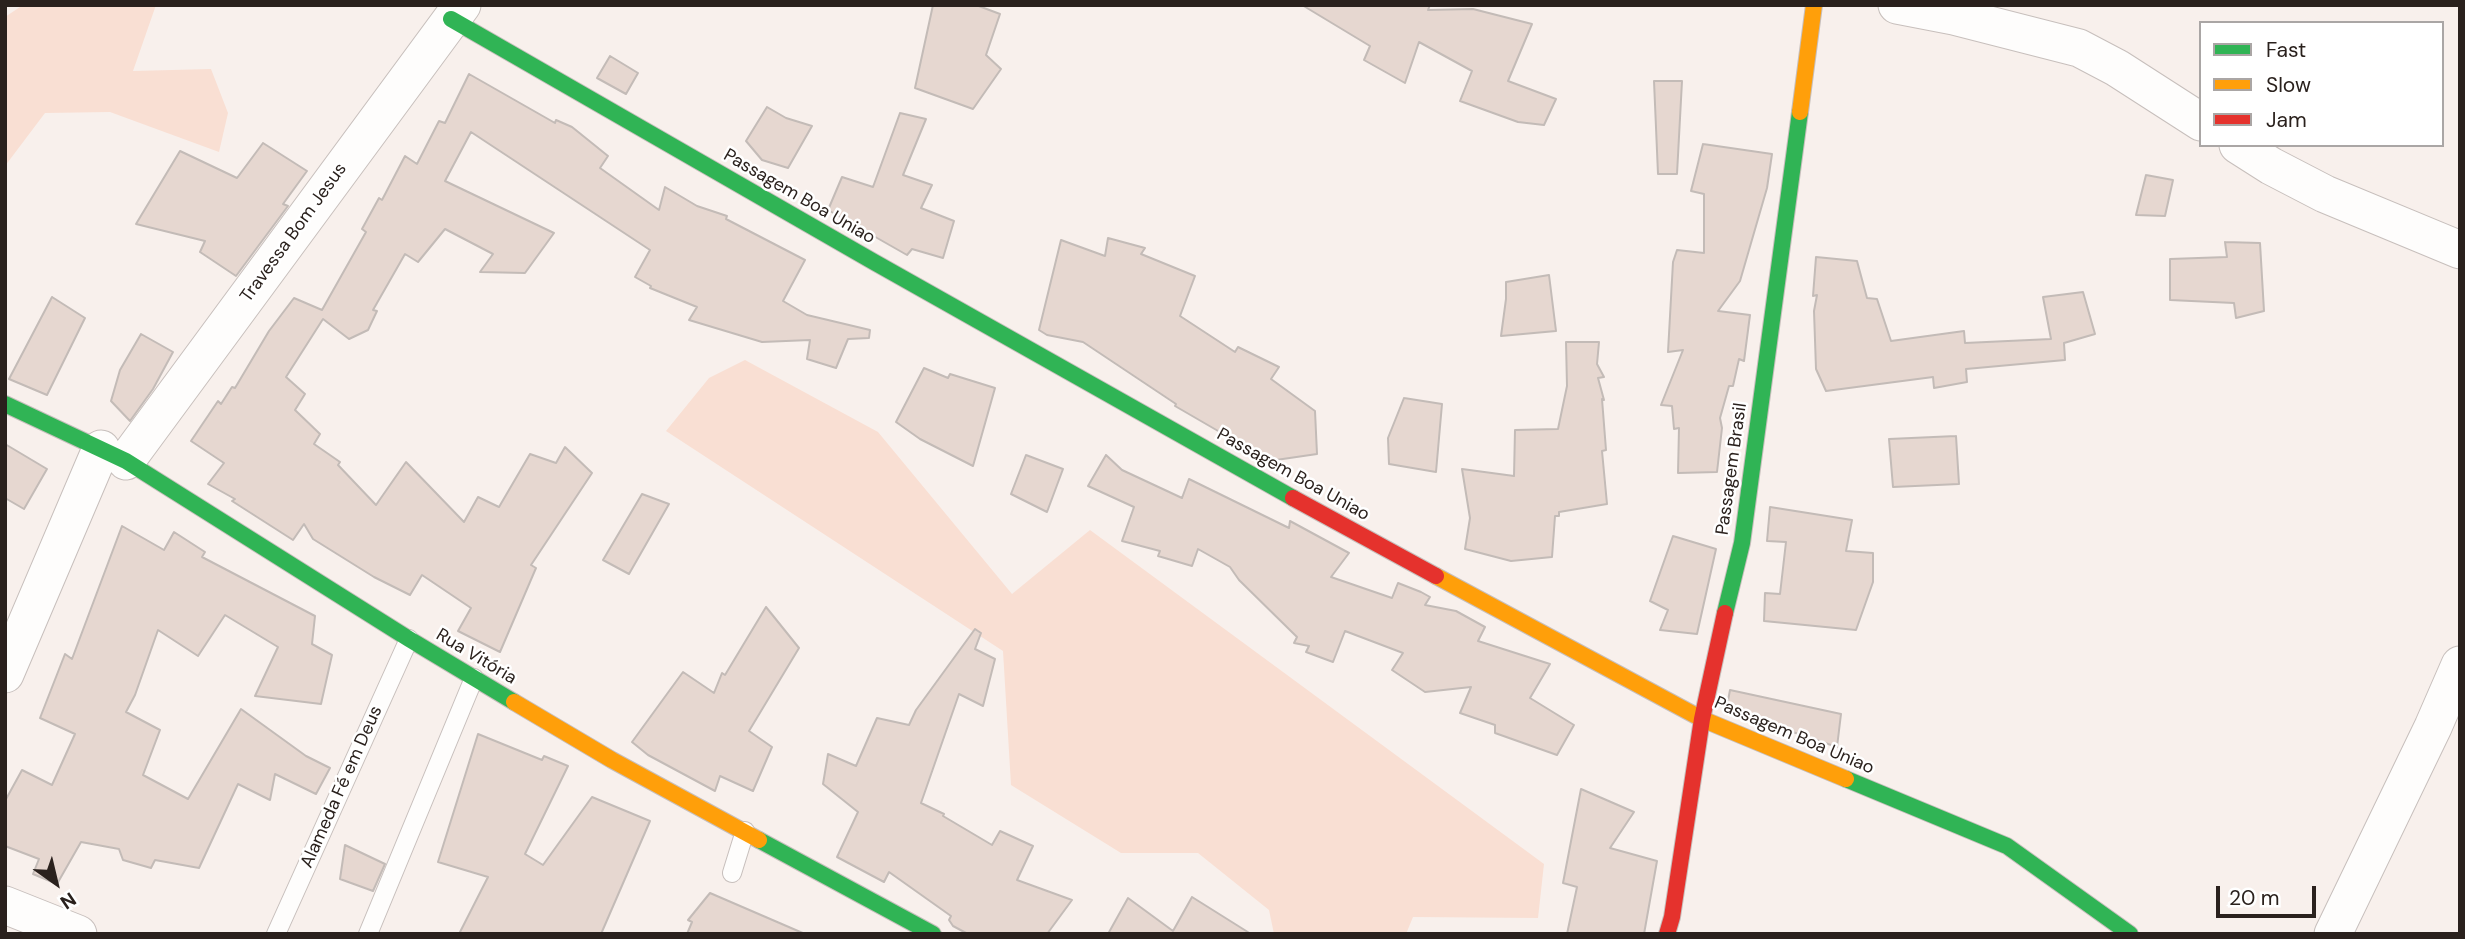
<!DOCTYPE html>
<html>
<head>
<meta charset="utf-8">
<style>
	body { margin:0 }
	#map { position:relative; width:2465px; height:939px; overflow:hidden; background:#f8f0ec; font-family:"DM Sans",sans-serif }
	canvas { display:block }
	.frame { position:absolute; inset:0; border:7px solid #2a211d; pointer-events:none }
	.legend { position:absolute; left:2199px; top:21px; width:245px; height:126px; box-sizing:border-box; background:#fff; border:2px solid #aaa6a5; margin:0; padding:9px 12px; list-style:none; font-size:21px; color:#2a211d }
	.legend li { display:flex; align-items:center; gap:14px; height:35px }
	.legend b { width:35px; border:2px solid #aaa6a5 }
	.north { position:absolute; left:21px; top:848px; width:70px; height:70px; -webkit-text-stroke:5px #fff; paint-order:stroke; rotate:146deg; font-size:19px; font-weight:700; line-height:28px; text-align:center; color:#2a211d }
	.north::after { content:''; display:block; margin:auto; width:24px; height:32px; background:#2a211d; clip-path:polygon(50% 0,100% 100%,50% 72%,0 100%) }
	.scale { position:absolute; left:2216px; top:886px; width:100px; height:32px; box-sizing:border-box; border:4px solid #2a211d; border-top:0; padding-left:9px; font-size:21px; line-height:24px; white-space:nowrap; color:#2a211d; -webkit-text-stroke:5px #fff; paint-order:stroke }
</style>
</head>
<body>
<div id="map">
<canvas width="2465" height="939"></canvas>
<div class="frame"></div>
<ul class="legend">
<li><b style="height:9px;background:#30b455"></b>Fast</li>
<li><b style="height:9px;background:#ff9f0a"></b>Slow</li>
<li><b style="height:9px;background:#e5322d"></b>Jam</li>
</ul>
<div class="north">N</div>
<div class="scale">20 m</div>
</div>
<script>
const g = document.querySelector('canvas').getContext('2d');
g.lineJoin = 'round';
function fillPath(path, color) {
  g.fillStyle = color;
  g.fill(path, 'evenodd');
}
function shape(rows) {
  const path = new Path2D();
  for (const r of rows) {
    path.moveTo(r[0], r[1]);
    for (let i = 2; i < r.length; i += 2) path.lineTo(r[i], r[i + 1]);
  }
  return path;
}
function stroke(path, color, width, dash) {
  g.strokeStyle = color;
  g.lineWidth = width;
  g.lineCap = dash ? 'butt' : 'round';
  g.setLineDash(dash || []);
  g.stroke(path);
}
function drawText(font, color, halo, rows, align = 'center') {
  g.font = font + ' "DM Sans",sans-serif';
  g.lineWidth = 5;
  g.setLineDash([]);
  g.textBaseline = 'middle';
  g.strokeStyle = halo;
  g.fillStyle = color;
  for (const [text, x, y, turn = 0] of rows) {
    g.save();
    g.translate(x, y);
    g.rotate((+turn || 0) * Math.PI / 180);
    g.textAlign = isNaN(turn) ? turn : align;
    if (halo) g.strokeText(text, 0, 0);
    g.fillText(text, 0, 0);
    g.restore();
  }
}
fillPath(shape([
	[23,5,156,5,133,71,211,69,228,113,219,152,110,112,45,113,5,166,5,17],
	[745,360,878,432,1012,594,1090,530,1544,864,1538,918,1413,917,1406,934,1274,934,1269,910,1198,853,1121,853,1011,785,1003,651,666,431,709,378]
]), '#f9dfd3');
const building = shape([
	[933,5,976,5,1000,14,986,55,1001,69,973,109,915,88,933,5],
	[1302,5,1430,5,1428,10,1473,9,1532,24,1508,81,1556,99,1544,125,1518,122,1460,101,1472,71,1419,42,1405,83,1364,60,1370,46,1302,5],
	[610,56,638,73,626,94,597,78,610,56],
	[469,74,555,123,556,120,572,127,608,156,600,168,659,210,665,187,697,206,727,216,726,219,805,260,783,301,807,315,870,330,869,338,848,339,836,368,807,359,810,340,762,342,689,320,697,307,650,288,651,286,635,277,650,250,471,132,445,181,554,233,525,273,480,272,493,254,445,229,418,262,405,254,373,310,377,311,368,330,349,339,323,319,286,377,305,394,295,410,320,434,314,444,340,462,338,465,376,505,406,462,464,522,478,497,499,507,530,454,556,463,565,447,592,473,531,565,536,568,500,652,458,631,471,608,422,575,410,595,374,577,313,539,304,524,293,540,232,501,235,499,208,484,224,463,191,441,218,401,221,404,232,387,235,388,269,331,294,298,322,310,366,232,362,229,379,198,382,200,405,156,417,164,439,121,445,123,469,74],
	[1654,81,1682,81,1677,174,1658,174,1654,81],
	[767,107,786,118,812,126,788,168,762,160,746,141,767,107],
	[900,113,926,119,903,175,932,185,921,208,954,221,943,258,912,249,907,255,828,210,842,177,873,187,900,113],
	[263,143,307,171,283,204,288,206,236,276,200,252,205,241,136,224,180,151,237,178,263,143],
	[1703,144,1772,154,1767,188,1740,281,1718,311,1750,315,1744,361,1739,359,1733,386,1729,386,1720,418,1722,428,1717,472,1678,473,1679,428,1674,429,1672,406,1661,405,1683,350,1668,352,1673,262,1677,250,1704,253,1704,194,1691,191,1703,144],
	[2146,175,2173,180,2165,216,2136,215,2146,175],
	[1108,238,1145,248,1141,254,1195,276,1180,316,1235,352,1238,347,1279,367,1271,379,1315,411,1317,454,1276,460,1244,446,1175,406,1176,404,1083,342,1047,335,1039,330,1061,240,1105,256,1108,238],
	[2225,242,2260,243,2264,311,2236,318,2234,303,2170,300,2170,259,2227,257,2225,242],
	[1816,257,1857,261,1867,298,1877,299,1891,341,1964,331,1965,343,2051,339,2043,297,2083,292,2095,334,2064,343,2065,360,1966,369,1967,382,1934,388,1933,377,1826,391,1816,369,1814,311,1817,295,1813,296,1816,257],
	[1549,275,1556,331,1501,336,1506,299,1506,282,1549,275],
	[52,297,85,318,47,395,9,379,52,297],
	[141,334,173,352,153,389,130,421,111,401,120,370,141,334],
	[1566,342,1599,342,1597,364,1604,377,1598,378,1604,400,1602,399,1606,450,1602,451,1607,504,1559,512,1559,516,1555,516,1552,557,1511,561,1465,549,1470,518,1462,469,1514,476,1515,430,1558,429,1567,386,1566,342],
	[924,368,948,378,950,374,995,388,973,466,920,439,896,422,924,368],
	[1404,398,1442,404,1436,472,1389,464,1388,438,1404,398],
	[1956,436,1959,484,1893,487,1889,439,1956,436],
	[5,444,47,469,24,509,5,498,5,444],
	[1026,455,1063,469,1047,512,1011,494,1026,455],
	[1106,455,1122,470,1182,498,1189,479,1289,528,1290,521,1349,553,1331,577,1392,598,1398,583,1421,592,1430,597,1425,605,1456,611,1485,627,1478,641,1550,664,1530,698,1574,725,1557,755,1495,733,1495,725,1460,713,1471,687,1425,692,1392,670,1403,653,1345,631,1333,662,1306,652,1309,646,1294,643,1297,637,1239,580,1230,567,1198,549,1192,566,1158,556,1160,551,1122,541,1134,507,1088,486,1106,455],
	[642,494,669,504,629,574,603,560,642,494],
	[1770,507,1852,520,1846,551,1873,553,1873,582,1856,630,1764,621,1765,593,1780,594,1786,542,1767,541,1770,507],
	[122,526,164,550,174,532,205,552,202,557,315,616,312,644,332,655,321,704,255,696,278,647,225,615,198,656,158,630,135,695,126,712,160,730,143,775,188,799,241,709,306,756,330,768,316,794,275,774,270,800,238,784,199,868,155,860,151,868,123,860,119,849,81,842,57,884,33,874,39,859,5,846,5,801,22,770,52,785,75,734,40,718,65,654,72,659,122,526],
	[1673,536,1716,549,1697,634,1660,630,1668,610,1650,601,1673,536],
	[766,607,799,648,749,731,772,747,753,791,720,776,715,791,648,755,632,742,683,672,714,693,722,673,725,675,766,607],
	[975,629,981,633,975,649,995,659,983,706,959,694,921,803,944,814,943,816,992,845,1000,831,1033,846,1017,880,1072,900,1047,934,968,934,953,926,949,920,951,916,889,872,884,882,837,857,858,812,823,784,828,754,856,766,877,718,909,725,916,710,975,629],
	[1730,690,1841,714,1837,747,1784,729,1727,706,1730,690],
	[478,734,542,760,544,756,568,766,525,854,543,865,592,797,650,821,601,934,459,934,488,877,438,862,478,734],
	[1581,789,1634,812,1610,848,1657,861,1644,934,1567,934,1577,887,1563,883,1581,789],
	[345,845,385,864,373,891,340,879,345,845],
	[710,893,805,934,687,934,692,922,688,920,710,893],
	[1192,897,1251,934,1108,934,1128,898,1173,931,1192,897]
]);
fillPath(building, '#e6d7d0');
stroke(building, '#c3bbb7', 2);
const lane = shape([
	[732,873,745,831],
	[276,934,409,639],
	[368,934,474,678]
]);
const street = shape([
	[1897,5,1954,16,2079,48,2117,68,2201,122],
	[2238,145,2271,166,2325,194,2460,250],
	[126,461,462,5],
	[5,674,101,449],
	[5,905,78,934],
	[2333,934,2433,727,2460,665]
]);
const fast = shape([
	[451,19,874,262,1293,498],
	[5,404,126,461,409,639,514,702],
	[1725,613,1742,543,1800,112],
	[1846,779,2007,846,2130,934],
	[759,840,933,934]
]);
const slow = shape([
	[1800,112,1814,5],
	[1436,576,1702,719,1846,779],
	[514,702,612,760,759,840]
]);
const jam = shape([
	[1293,498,1436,576],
	[1667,934,1672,917,1702,719,1725,613]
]);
stroke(lane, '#c7bfbc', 20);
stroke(street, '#c7bfbc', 39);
stroke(fast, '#c7bfbc', 18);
stroke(slow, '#c7bfbc', 18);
stroke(jam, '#c7bfbc', 18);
stroke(lane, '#fefdfc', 18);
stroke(street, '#fefdfc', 37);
stroke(fast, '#30b455', 16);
stroke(slow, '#ff9f0a', 16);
stroke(jam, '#e5322d', 16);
drawText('18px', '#2a211d', '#fff', [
	["Passagem Boa Uniao",799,197,30],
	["Travessa Bom Jesus",294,233,-54],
	["Passagem Brasil",1732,469,-82],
	["Passagem Boa Uniao",1293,475,29],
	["Rua Vitória",476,657,31],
	["Passagem Boa Uniao",1794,736,23],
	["Alameda Fé em Deus",342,787,-66]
]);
</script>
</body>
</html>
